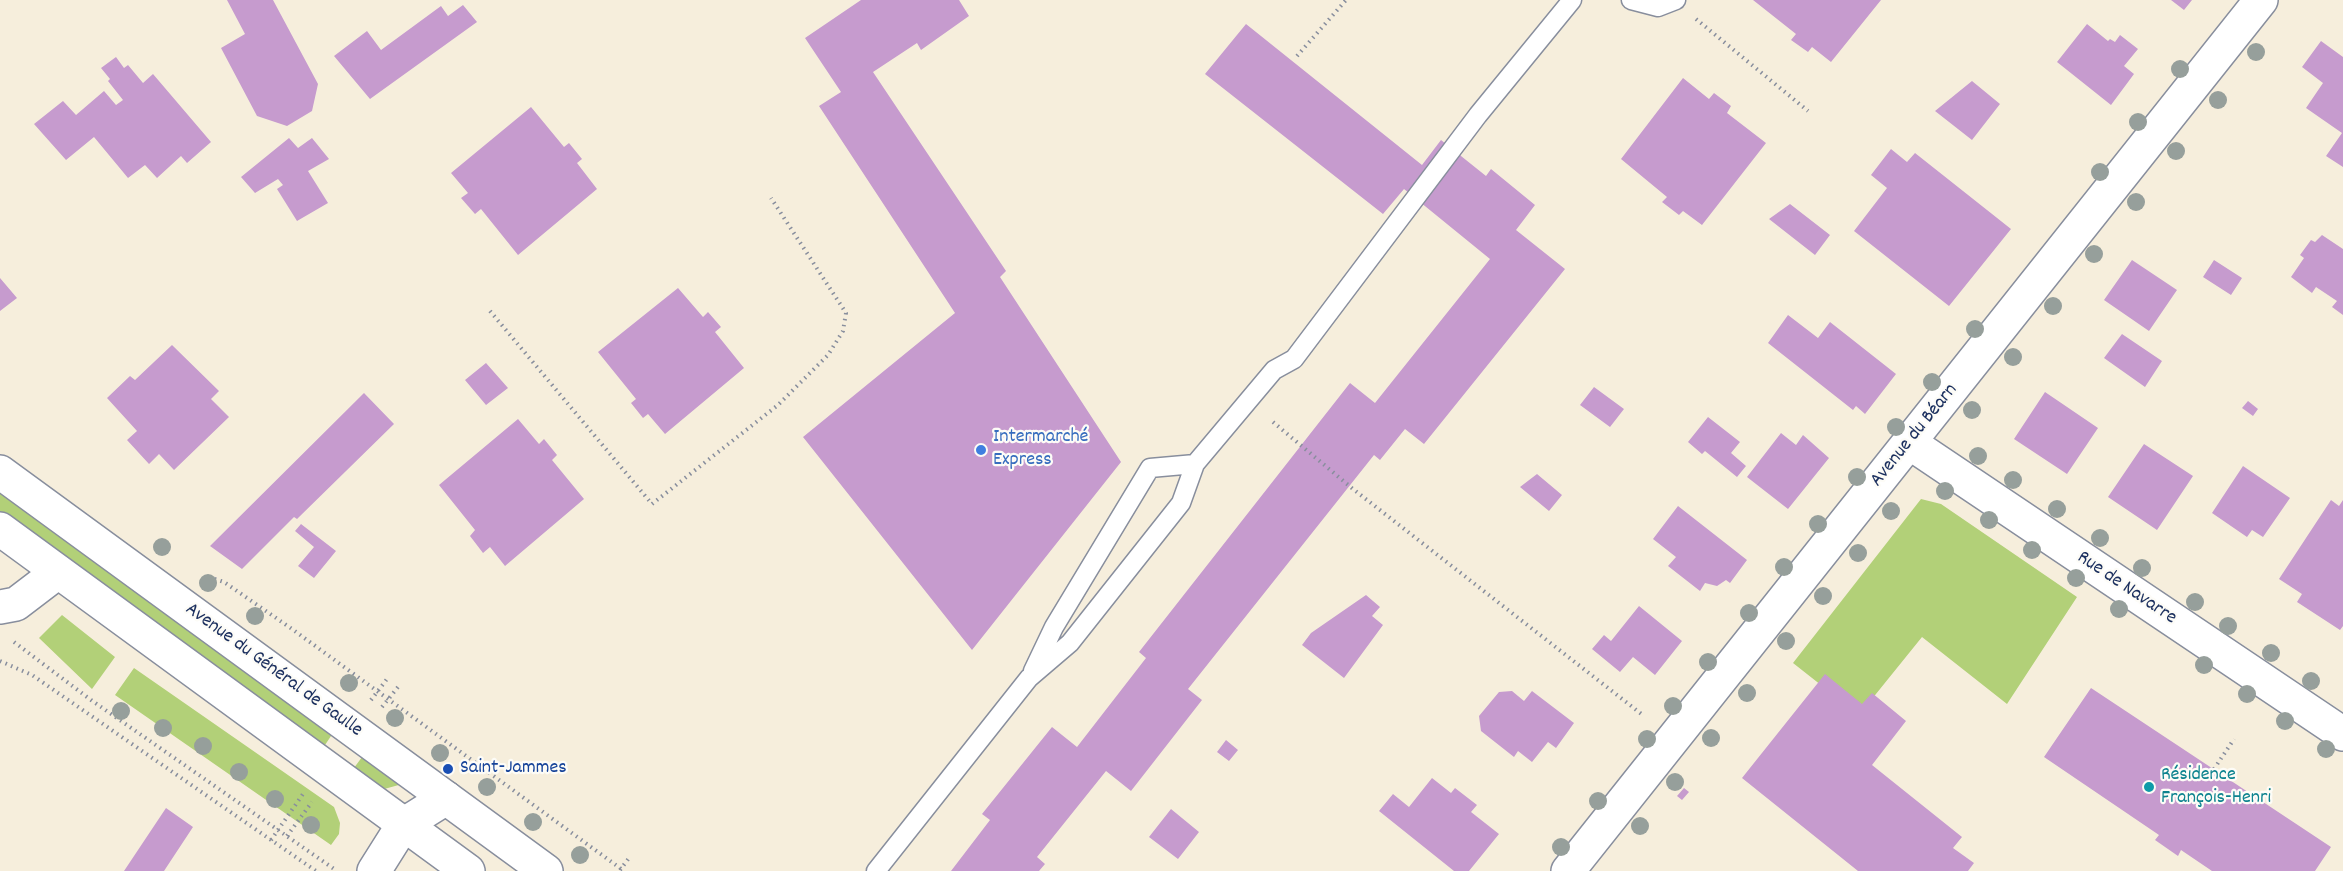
<!DOCTYPE html>
<html>
<head>
<meta charset="utf-8">
<style>
	body { margin:0 }
	canvas { display:block; background:#f6eedc }
</style>
</head>
<body>
<canvas width="2343" height="871"></canvas>
<script>
const g = document.querySelector('canvas').getContext('2d');
g.lineJoin = 'round';
function fillPath(path, color) {
  g.fillStyle = color;
  g.fill(path, 'evenodd');
}
function shape(rows) {
  const path = new Path2D();
  for (const r of rows) {
    path.moveTo(r[0], r[1]);
    for (let i = 2; i < r.length; i += 2) path.lineTo(r[i], r[i + 1]);
  }
  return path;
}
function stroke(path, color, width, dash) {
  g.strokeStyle = color;
  g.lineWidth = width;
  g.lineCap = dash ? 'butt' : 'round';
  g.setLineDash(dash || []);
  g.stroke(path);
}
function drawText(font, color, halo, rows, align = 'center') {
  g.font = font + ' Dekko,sans-serif';
  g.lineWidth = 4.5;
  g.setLineDash([]);
  g.textBaseline = 'middle';
  g.strokeStyle = halo;
  g.fillStyle = color;
  for (const [text, x, y, turn = 0] of rows) {
    g.save();
    g.translate(x, y);
    g.rotate((+turn || 0) * Math.PI / 180);
    g.textAlign = isNaN(turn) ? turn : align;
    if (halo) g.strokeText(text, 0, 0);
    g.fillText(text, 0, 0);
    g.restore();
  }
}
fillPath(shape([
	[0,484,335,730,321,751,0,515],
	[1921,499,1941,504,2077,597,2007,704,1922,637,1859,715,1793,663],
	[62,615,115,657,92,689,39,638],
	[134,668,334,807,340,823,339,834,331,845,115,695],
	[365,753,406,783,377,791,351,772]
]), '#b2d078');
fillPath(shape([
	[227,0,273,0,318,84,312,111,287,126,257,116,221,48,245,34],
	[861,0,959,0,969,16,921,50,917,43,873,72,1006,271,1000,277,1121,462,972,650,803,437,955,313,819,106,841,92,805,38],
	[1753,0,1881,0,1831,62,1812,47,1808,52,1791,40,1796,34],
	[2171,0,2192,0,2184,10],
	[463,5,477,22,370,99,334,56,367,31,381,50,441,6,448,16],
	[1246,24,1422,165,1441,140,1486,176,1491,169,1535,205,1516,230,1565,269,1424,444,1405,429,1380,460,1374,455,1188,689,1202,700,1131,791,1106,771,1037,857,1045,864,1039,871,951,871,990,820,982,814,1052,727,1077,747,1146,658,1139,652,1350,383,1375,403,1490,259,1404,189,1383,214,1205,74],
	[2087,24,2108,41,2110,39,2115,42,2120,35,2138,49,2124,66,2134,74,2111,105,2057,62],
	[2321,41,2343,57,2343,167,2326,156,2342,133,2306,108,2323,83,2302,67],
	[116,57,124,68,128,65,143,83,153,74,211,142,187,163,181,156,157,178,145,165,128,178,94,137,66,160,34,124,63,101,76,115,104,91,116,105,123,100,108,81,110,79,101,68],
	[1683,78,1709,99,1714,93,1731,106,1727,113,1766,143,1702,225,1683,211,1679,215,1662,202,1667,197,1621,159],
	[1972,81,2000,104,1972,140,1935,111],
	[531,107,564,147,569,143,582,159,577,163,597,189,518,255,481,209,475,214,461,198,468,193,451,173],
	[289,138,298,148,312,138,329,159,308,171,328,203,297,221,277,189,283,185,278,179,255,193,241,177],
	[1891,149,1907,162,1915,153,2011,229,1949,306,1854,231,1887,188,1871,175],
	[1790,204,1830,235,1815,255,1769,219],
	[2322,235,2343,249,2343,315,2332,307,2337,301,2316,287,2312,293,2291,277,2304,258,2300,255,2311,240,2315,242],
	[2132,260,2177,290,2149,331,2104,300],
	[2214,260,2242,278,2231,295,2203,277],
	[0,278,17,298,0,311],
	[678,288,703,317,708,312,721,327,715,332,744,368,665,434,648,414,643,418,631,403,636,399,598,352],
	[1788,315,1818,338,1830,322,1896,374,1865,414,1856,406,1853,410,1768,343],
	[2122,334,2162,361,2145,387,2104,358],
	[172,345,219,391,211,399,229,417,174,470,159,454,149,464,127,440,137,431,107,398,130,376,135,380],
	[486,363,508,388,486,405,465,380],
	[1594,387,1624,409,1610,427,1580,405],
	[2045,392,2098,428,2067,474,2014,439],
	[364,393,394,424,297,519,294,517,242,569,210,546],
	[2248,401,2258,409,2253,416,2242,408],
	[1708,417,1740,442,1731,453,1746,466,1737,477,1705,451,1702,454,1688,442],
	[518,419,539,444,544,439,557,455,552,460,584,499,505,566,490,547,483,553,470,536,475,530,439,485],
	[1781,433,1796,445,1803,435,1829,458,1788,509,1747,477],
	[2144,444,2193,476,2157,530,2108,497],
	[2243,466,2290,498,2263,537,2252,530,2247,537,2212,513],
	[1537,474,1562,495,1549,511,1520,487],
	[2331,500,2339,506,2343,500,2343,626,2340,630,2297,602,2302,594,2279,579],
	[1678,506,1747,560,1730,583,1726,580,1717,586,1705,583,1700,591,1668,566,1676,557,1653,539],
	[301,524,336,551,314,578,298,566,314,547,295,531],
	[1366,595,1380,607,1372,616,1383,625,1344,678,1302,645,1311,633],
	[1639,606,1682,641,1655,675,1633,657,1620,672,1592,649,1604,635,1611,641],
	[1825,674,1862,704,1872,693,1906,721,1872,765,1962,837,1953,848,1974,863,1968,871,1858,871,1742,778],
	[2091,688,2331,847,2315,871,2212,871,2181,850,2178,856,2155,840,2159,835,2044,757],
	[1512,691,1524,701,1532,691,1574,723,1556,748,1548,742,1532,762,1518,751,1514,757,1481,731,1479,716,1499,692],
	[1226,740,1238,750,1229,761,1217,752],
	[1432,778,1451,793,1455,788,1477,805,1471,812,1499,834,1469,871,1454,871,1379,811,1393,794,1409,807],
	[1684,788,1689,792,1682,800,1677,796],
	[166,808,193,827,164,871,124,871],
	[1171,809,1199,832,1178,859,1149,837]
]), '#c69bce');
const service = shape([
	[1631,0,1658,7,1676,0],
	[1033,671,1054,627,1150,468,1195,464],
	[876,871,1029,678,1070,643,1181,503,1195,464,1274,370,1294,359,1478,115,1572,0]
]);
const minor = shape([
	[1910,443,2343,734],
	[374,871,403,825,446,798],
	[1568,871,2261,0]
]);
const tertiary = shape([
	[0,607,16,604,58,572]
]);
const secondary = shape([
	[0,472,546,871],
	[0,529,468,871]
]);
stroke(service, '#888e9d', 21);
stroke(minor, '#888e9d', 36);
stroke(tertiary, '#888e9d', 36);
stroke(secondary, '#888e9d', 36);
stroke(shape([
	[1696,19,1808,111],
	[1297,56,1346,0],
	[490,311,652,504,778,405,828,355,843,331,846,313,771,198],
	[1273,422,1353,489,1644,716],
	[209,577,224,582,292,629,624,871],
	[14,642,91,700,337,871],
	[0,661,32,675,316,871],
	[371,700,387,679],
	[382,707,398,687],
	[2214,769,2234,739],
	[287,836,312,802],
	[271,840,303,794],
	[620,870,629,858]
]), '#888e9d', 4, [1.5, 4.5]);
stroke(service, '#fff', 18);
stroke(minor, '#fff', 33);
stroke(tertiary, '#fff', 33);
stroke(secondary, '#fff', 33);
g.fillStyle = '#969f9b';
for (const [x, y] of [
	[2256,52],
	[2180,69],
	[2218,100],
	[2138,122],
	[2176,151],
	[2100,172],
	[2136,202],
	[2094,254],
	[2053,306],
	[1975,329],
	[2013,357],
	[1932,382],
	[1972,410],
	[1896,427],
	[1978,456],
	[1857,477],
	[2013,480],
	[1945,491],
	[2057,509],
	[1891,511],
	[1989,520],
	[1818,524],
	[2100,538],
	[162,547],
	[2032,550],
	[1858,553],
	[1784,567],
	[2142,568],
	[2076,578],
	[208,583],
	[1823,596],
	[2195,602],
	[2119,609],
	[1749,613],
	[255,616],
	[2228,626],
	[1786,641],
	[2271,653],
	[1708,662],
	[2204,665],
	[2311,681],
	[349,683],
	[1747,693],
	[2247,694],
	[1673,706],
	[121,711],
	[395,718],
	[2285,721],
	[163,728],
	[1711,738],
	[1647,739],
	[203,746],
	[2326,749],
	[440,753],
	[239,772],
	[1675,782],
	[487,787],
	[275,799],
	[1598,801],
	[533,822],
	[311,825],
	[1640,826],
	[1561,847],
	[580,855]
]) {
  g.beginPath();
  g.arc(x, y, 9, 0, 2 * Math.PI);
  g.fill();
}
for (const [x, y, r, color] of [
	[981,450,6,"#3f7fe0"],
	[448,769,6,"#1a4fb4"],
	[2149,787,6,"#0f9aa8"]
]) {
  const dot = new Path2D();
  dot.arc(x, y, r, 0, 2 * Math.PI);
  g.fillStyle = color;
  g.fill(dot);
  stroke(dot, '#fdfcf7', 2);
}
drawText('20px', '#1b2f5e', '#fdfcf7', [
	["Avenue du Béarn",1915,436,-51],
	["Rue de Navarre",2126,589,34],
	["Avenue du Général de Gaulle",273,671,36]
]);
drawText('20px', '#366cbe', '#fdfcf7', [
	["Intermarché",993,438],
	["Express",993,461]
], 'left');
drawText('20px', '#164399', '#fdfcf7', [
	["Saint-Jammes",460,769]
], 'left');
drawText('20px', '#0d838f', '#fdfcf7', [
	["Résidence",2161,776],
	["François-Henri",2161,799]
], 'left');
</script>
</body>
</html>
